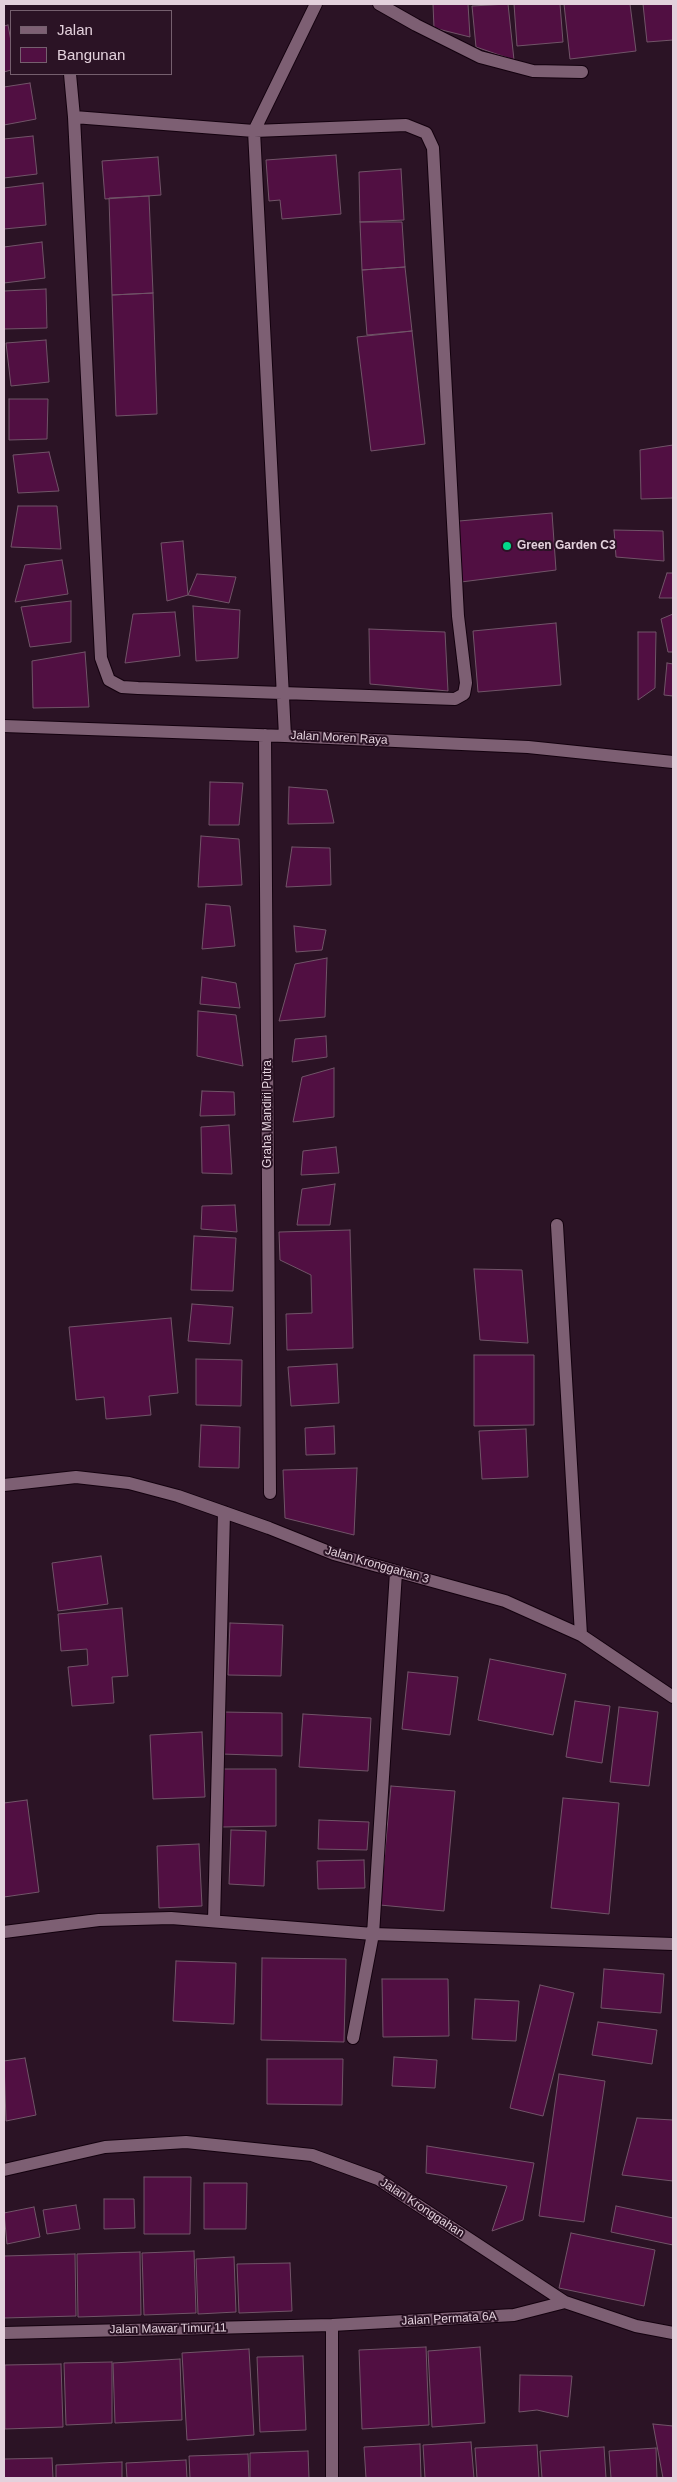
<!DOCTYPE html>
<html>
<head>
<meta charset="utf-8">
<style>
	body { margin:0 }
	#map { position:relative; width:677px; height:2482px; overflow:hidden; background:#2b1325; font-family:Helvetica,sans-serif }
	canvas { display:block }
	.frame { position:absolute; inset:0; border:5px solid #e3d1dc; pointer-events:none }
	.legend { position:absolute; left:10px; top:10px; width:162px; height:65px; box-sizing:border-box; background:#2b1325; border:1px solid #755f6e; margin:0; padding:6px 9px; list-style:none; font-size:15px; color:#e3d1dc }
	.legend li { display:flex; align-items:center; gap:10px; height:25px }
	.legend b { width:25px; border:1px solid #755f6e }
</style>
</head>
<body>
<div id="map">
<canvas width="677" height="2482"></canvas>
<div class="frame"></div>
<ul class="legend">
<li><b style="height:6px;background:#7d5f73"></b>Jalan</li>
<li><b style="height:14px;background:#510f42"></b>Bangunan</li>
</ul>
</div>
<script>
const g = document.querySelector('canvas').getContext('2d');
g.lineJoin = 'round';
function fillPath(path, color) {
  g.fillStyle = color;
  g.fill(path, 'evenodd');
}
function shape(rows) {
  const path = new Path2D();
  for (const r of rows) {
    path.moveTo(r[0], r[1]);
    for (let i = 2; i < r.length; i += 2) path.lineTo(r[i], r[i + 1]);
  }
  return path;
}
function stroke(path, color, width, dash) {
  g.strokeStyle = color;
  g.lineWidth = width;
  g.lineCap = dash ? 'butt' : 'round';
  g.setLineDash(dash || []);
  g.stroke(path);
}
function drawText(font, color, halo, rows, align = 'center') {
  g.font = font + ' Helvetica,sans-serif';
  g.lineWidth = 4;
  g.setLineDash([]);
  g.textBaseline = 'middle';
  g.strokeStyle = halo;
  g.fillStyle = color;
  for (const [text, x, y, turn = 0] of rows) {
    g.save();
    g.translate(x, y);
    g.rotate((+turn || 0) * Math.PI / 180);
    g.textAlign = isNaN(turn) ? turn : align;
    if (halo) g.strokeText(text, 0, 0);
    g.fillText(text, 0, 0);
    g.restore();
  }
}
const building = shape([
	[433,4,468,4,470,37,434,28,433,4],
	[508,4,514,60,476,47,472,6,508,4],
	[514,4,560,4,563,42,517,46,514,4],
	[564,4,630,4,636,51,570,59,564,4],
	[643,4,673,4,673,40,647,42,643,4],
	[8,25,11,41,11,70,4,72,4,26,8,25],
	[30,83,36,119,4,125,4,87,30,83],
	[33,136,37,174,4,178,4,139,33,136],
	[336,155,341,214,282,219,280,200,269,201,266,160,336,155],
	[158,157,161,195,105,199,102,161,158,157],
	[401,169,404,220,360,222,359,172,401,169],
	[43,183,46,225,4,229,4,188,43,183],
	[149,196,153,293,112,295,109,198,149,196],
	[360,222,402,222,405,267,362,270,360,222],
	[42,242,45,278,4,283,4,247,42,242],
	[405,267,412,331,367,335,362,270,405,267],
	[46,289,47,328,4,329,4,291,46,289],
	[153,293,157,414,116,416,112,295,153,293],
	[412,331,425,444,371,451,357,337,412,331],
	[46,340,49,382,11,386,6,343,46,340],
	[9,399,48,399,47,439,9,440,9,399],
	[673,445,673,498,641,499,640,450,673,445],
	[49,452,59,491,18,493,13,455,49,452],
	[18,506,57,506,61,549,11,547,18,506],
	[552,513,556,570,461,582,459,521,552,513],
	[614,530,663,531,664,561,616,557,614,530],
	[183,541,188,595,167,601,161,543,183,541],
	[62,560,68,594,15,602,25,565,62,560],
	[667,573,673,573,673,598,659,598,667,573],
	[197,574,236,577,229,603,188,595,197,574],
	[71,601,71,642,30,647,21,607,71,601],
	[193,606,240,610,238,658,196,661,193,606],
	[175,612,180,656,125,663,133,614,175,612],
	[673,614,673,652,668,652,661,619,673,614],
	[556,623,561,685,478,692,473,631,556,623],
	[369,629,445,632,448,691,370,684,369,629],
	[638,632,656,632,655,688,638,700,638,632],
	[85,652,89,707,33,708,32,661,85,652],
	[667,663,673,664,673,696,664,695,667,663],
	[210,782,243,783,239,825,209,825,210,782],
	[289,787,327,790,334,823,288,824,289,787],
	[201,836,239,839,242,885,198,887,201,836],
	[292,847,330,848,331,885,286,887,292,847],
	[206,904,230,906,235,946,202,949,206,904],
	[294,926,326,930,322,950,296,952,294,926],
	[327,958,325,1017,279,1021,295,964,327,958],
	[202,977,236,983,240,1008,200,1004,202,977],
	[198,1011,236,1015,243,1066,197,1056,198,1011],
	[326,1036,327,1057,292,1062,295,1039,326,1036],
	[334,1068,334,1117,293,1122,302,1077,334,1068],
	[202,1091,234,1092,235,1115,200,1116,202,1091],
	[229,1125,232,1174,202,1173,201,1127,229,1125],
	[336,1147,339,1173,301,1175,303,1151,336,1147],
	[335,1184,330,1225,297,1225,302,1189,335,1184],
	[235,1205,237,1232,201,1229,202,1206,235,1205],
	[350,1230,353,1348,287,1350,286,1314,312,1313,311,1275,280,1260,279,1232,350,1230],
	[194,1236,236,1238,233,1291,191,1290,194,1236],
	[474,1269,522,1270,528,1343,480,1340,474,1269],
	[192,1304,233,1307,230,1344,188,1341,192,1304],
	[171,1318,178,1393,149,1396,151,1415,106,1419,104,1397,76,1400,69,1327,171,1318],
	[474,1355,534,1355,534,1425,474,1426,474,1355],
	[196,1359,242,1360,241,1406,196,1405,196,1359],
	[337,1364,339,1403,291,1406,288,1367,337,1364],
	[201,1425,240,1427,239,1468,199,1467,201,1425],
	[334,1426,335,1454,306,1455,305,1428,334,1426],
	[526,1429,528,1477,482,1479,479,1431,526,1429],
	[357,1468,354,1535,285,1518,283,1470,357,1468],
	[101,1556,108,1604,58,1611,52,1563,101,1556],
	[122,1608,128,1676,112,1677,114,1703,72,1706,68,1667,88,1665,87,1649,61,1651,58,1614,122,1608],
	[230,1623,283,1625,281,1676,228,1675,230,1623],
	[490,1659,566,1674,553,1735,478,1720,490,1659],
	[408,1672,458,1677,450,1735,402,1729,408,1672],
	[575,1701,610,1706,602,1763,566,1757,575,1701],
	[619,1707,658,1712,649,1786,610,1782,619,1707],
	[222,1712,282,1713,282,1756,221,1754,222,1712],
	[303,1714,371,1718,368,1771,299,1767,303,1714],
	[202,1732,205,1797,153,1799,150,1735,202,1732],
	[222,1769,276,1769,276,1826,222,1827,222,1769],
	[391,1786,455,1791,444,1911,380,1905,391,1786],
	[563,1798,619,1803,609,1914,551,1908,563,1798],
	[27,1800,39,1892,4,1897,4,1803,27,1800],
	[319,1820,369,1822,367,1850,318,1849,319,1820],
	[231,1830,266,1831,264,1886,229,1884,231,1830],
	[199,1844,202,1906,159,1908,157,1846,199,1844],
	[364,1860,365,1888,318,1889,317,1861,364,1860],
	[262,1958,346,1959,344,2042,261,2040,262,1958],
	[176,1961,236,1963,234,2024,173,2021,176,1961],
	[604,1969,664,1974,661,2013,601,2008,604,1969],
	[382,1979,448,1979,449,2036,383,2037,382,1979],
	[540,1985,574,1993,543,2116,510,2108,540,1985],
	[475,1999,519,2001,516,2041,472,2039,475,1999],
	[598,2022,657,2030,652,2064,592,2055,598,2022],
	[394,2057,437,2060,435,2088,392,2086,394,2057],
	[25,2058,36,2115,6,2121,4,2061,25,2058],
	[267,2059,343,2059,342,2105,267,2104,267,2059],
	[559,2074,605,2081,584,2222,539,2216,559,2074],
	[637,2118,673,2120,673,2181,622,2175,637,2118],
	[427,2146,534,2163,523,2220,492,2231,507,2186,426,2173,427,2146],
	[144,2177,191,2177,190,2234,144,2234,144,2177],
	[204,2183,247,2183,246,2229,204,2229,204,2183],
	[104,2199,134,2199,135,2228,104,2229,104,2199],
	[76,2205,80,2229,47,2234,43,2210,76,2205],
	[616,2206,673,2218,673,2245,611,2232,616,2206],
	[34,2207,40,2237,7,2244,4,2213,34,2207],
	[571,2233,655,2250,644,2306,559,2288,571,2233],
	[194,2251,196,2313,144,2315,142,2253,194,2251],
	[140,2252,141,2315,78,2317,77,2254,140,2252],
	[75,2254,76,2316,4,2318,4,2256,75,2254],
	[234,2257,236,2312,198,2314,196,2259,234,2257],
	[290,2263,292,2311,239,2313,237,2264,290,2263],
	[426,2347,429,2425,362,2429,359,2350,426,2347],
	[480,2347,485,2423,432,2427,428,2351,480,2347],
	[249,2349,254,2435,187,2440,182,2353,249,2349],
	[303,2356,306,2430,260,2432,257,2357,303,2356],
	[180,2359,182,2420,115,2423,113,2363,180,2359],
	[112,2362,112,2423,66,2425,64,2363,112,2362],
	[61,2364,63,2427,5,2429,5,2365,61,2364],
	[520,2375,572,2376,568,2417,537,2410,519,2412,520,2375],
	[653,2424,673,2426,673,2478,663,2478,653,2424],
	[471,2442,474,2478,425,2478,423,2445,471,2442],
	[420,2444,421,2478,366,2478,364,2447,420,2444],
	[537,2445,539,2478,477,2478,475,2448,537,2445],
	[604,2447,606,2478,542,2478,540,2451,604,2447],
	[656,2448,657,2478,611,2478,609,2451,656,2448],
	[308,2451,309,2478,250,2478,250,2453,308,2451],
	[248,2454,249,2478,190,2478,189,2456,248,2454],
	[52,2458,53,2478,4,2478,4,2459,52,2458],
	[186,2460,187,2478,127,2478,126,2463,186,2460],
	[122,2462,122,2478,56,2478,56,2465,122,2462]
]);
fillPath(building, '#510f42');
stroke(building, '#715468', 1);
const minor = shape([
	[379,4,416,25,480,57,533,71,582,72],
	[70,74,74,117],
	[74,117,254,131,406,125,426,133,433,148,458,616,466,683,464,694,455,699,138,688,122,687,109,680,101,658,74,117],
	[4,726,285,736,528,747,673,762],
	[265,735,270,1493],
	[285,736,254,131,316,4],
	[557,1225,581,1635],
	[4,1485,76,1477,129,1483,178,1496,269,1528,334,1554,505,1601,581,1635,673,1697],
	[214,1921,224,1512],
	[4,1932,99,1920,171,1918,373,1934,673,1944],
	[353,2038,373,1934,396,1572],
	[4,2170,105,2147,186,2142,312,2155,378,2179,565,2302,636,2326,673,2333],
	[4,2333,332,2325,514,2315,565,2302],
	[332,2478,332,2325]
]);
stroke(minor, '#13010e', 14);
stroke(minor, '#7d5f73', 12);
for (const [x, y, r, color] of [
	[507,546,5,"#02d98b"]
]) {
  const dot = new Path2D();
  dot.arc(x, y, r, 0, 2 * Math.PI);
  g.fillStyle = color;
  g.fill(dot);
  stroke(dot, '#2b1325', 2);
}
drawText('bold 12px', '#e3d1dc', '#2b1325', [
	["Green Garden C3",517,546]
], 'left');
drawText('12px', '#e3d1dc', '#2b1325', [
	["Jalan Moren Raya",339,738,3],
	["Graha Mandiri Putra",268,1114,-90],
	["Jalan Kronggahan 3",377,1565,16],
	["Jalan Kronggahan",422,2208,33],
	["Jalan Permata 6A",449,2319,-3],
	["Jalan Mawar Timur 11",168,2329,-1]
]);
</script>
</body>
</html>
